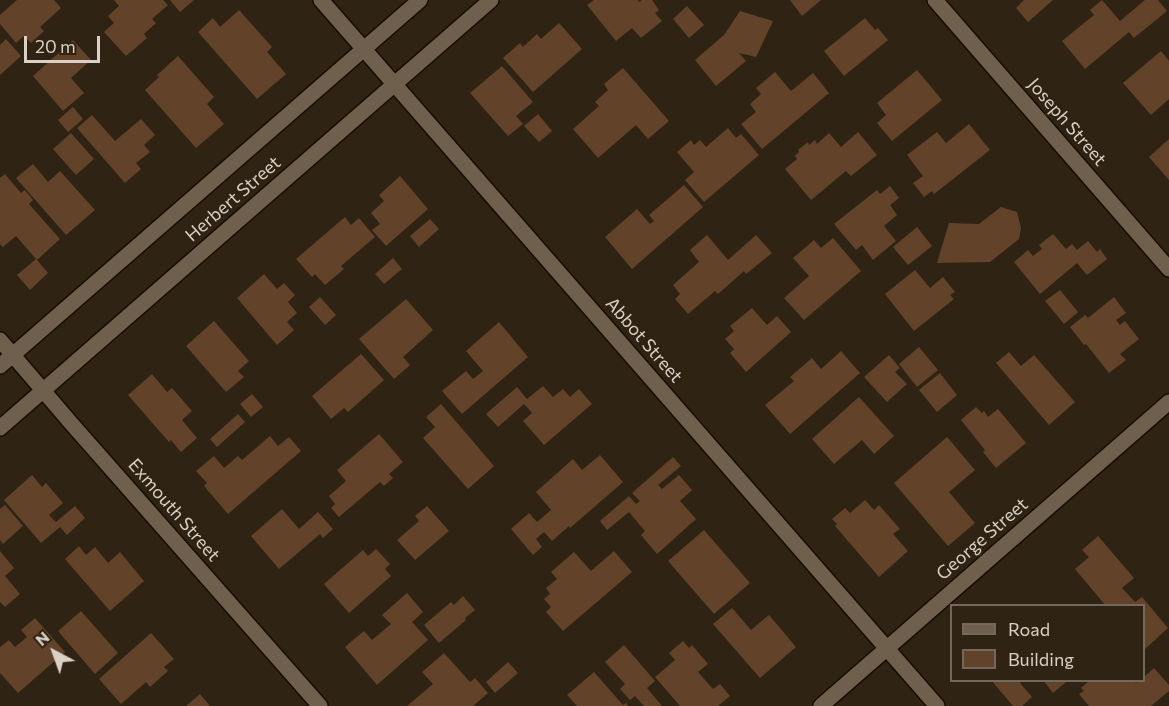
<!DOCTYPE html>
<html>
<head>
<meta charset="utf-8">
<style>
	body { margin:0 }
	#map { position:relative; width:1169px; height:706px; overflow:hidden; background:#2f2313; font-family:Commissioner,sans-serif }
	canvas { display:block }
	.legend { position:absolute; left:950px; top:604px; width:195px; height:78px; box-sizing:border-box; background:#2f2313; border:2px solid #73685b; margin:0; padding:8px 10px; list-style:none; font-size:18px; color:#d9d0c6 }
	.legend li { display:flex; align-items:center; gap:12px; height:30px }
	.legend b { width:30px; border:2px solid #73685b }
	.north { position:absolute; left:24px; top:622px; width:60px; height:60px; -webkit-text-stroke:4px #2f2313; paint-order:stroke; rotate:319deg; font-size:16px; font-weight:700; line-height:24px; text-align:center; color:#d9d0c6 }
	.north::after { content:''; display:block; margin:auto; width:21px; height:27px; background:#d9d0c6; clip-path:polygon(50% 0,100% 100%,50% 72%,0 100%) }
	.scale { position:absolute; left:24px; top:36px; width:76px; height:27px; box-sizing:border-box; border:3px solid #d9d0c6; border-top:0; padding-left:8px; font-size:18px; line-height:21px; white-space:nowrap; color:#d9d0c6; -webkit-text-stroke:4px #2f2313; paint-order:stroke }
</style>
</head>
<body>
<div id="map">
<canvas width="1169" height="706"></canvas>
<ul class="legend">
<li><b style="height:8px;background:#6f604e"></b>Road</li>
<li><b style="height:16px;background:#62432a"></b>Building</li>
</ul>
<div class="north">N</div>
<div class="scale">20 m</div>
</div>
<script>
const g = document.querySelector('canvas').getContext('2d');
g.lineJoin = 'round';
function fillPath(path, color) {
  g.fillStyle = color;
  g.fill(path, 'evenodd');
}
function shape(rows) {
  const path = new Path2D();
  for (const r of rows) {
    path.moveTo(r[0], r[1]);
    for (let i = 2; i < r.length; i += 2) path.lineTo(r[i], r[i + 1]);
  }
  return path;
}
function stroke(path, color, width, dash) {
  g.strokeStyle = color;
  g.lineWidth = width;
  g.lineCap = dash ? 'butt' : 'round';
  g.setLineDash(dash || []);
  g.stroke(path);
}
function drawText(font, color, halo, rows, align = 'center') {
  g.font = font + ' Commissioner,sans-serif';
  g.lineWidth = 4.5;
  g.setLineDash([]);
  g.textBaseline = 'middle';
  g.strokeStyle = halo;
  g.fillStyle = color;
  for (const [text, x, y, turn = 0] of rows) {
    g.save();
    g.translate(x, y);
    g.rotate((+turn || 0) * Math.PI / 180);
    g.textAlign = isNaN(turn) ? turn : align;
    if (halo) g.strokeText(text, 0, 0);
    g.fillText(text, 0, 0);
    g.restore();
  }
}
fillPath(shape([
	[17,0,54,0,61,8,40,27,44,31,31,43,24,36,16,43,0,24,0,15],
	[114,0,163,0,168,5,152,19,156,23,144,34,147,38,126,56,104,32,114,23,108,16,119,6],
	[170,0,194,0,180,12],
	[594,0,638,0,639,2,642,0,652,0,659,10,655,13,662,21,641,38,632,28,616,41,587,5],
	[790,0,821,0,802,16],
	[1024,0,1053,0,1028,22,1016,8],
	[1102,0,1120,21,1145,0,1158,0,1167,11,1134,38,1129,32,1085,69,1062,41,1094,15,1090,10],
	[687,6,704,25,689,38,673,19],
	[239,10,272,47,267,52,286,74,257,99,198,32,213,18,220,27],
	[740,11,773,21,756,57,739,53,746,61,716,86,695,60,724,35],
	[865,18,875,30,878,28,888,40,844,76,824,51],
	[559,23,582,49,533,92,503,58,520,43,523,47,537,34,541,39],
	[6,39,21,56,0,75,0,45],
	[73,40,91,60,71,78,84,93,63,111,33,76],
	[1161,51,1169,61,1169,99,1151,115,1123,83],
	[178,56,214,97,207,104,224,124,196,148,145,90,159,77,157,75],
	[502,66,533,102,516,116,523,124,508,136,470,93],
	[623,68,669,121,648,139,636,125,598,158,573,129,599,106,595,102,608,90,604,84],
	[917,70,942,100,892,141,877,123,886,115,877,103],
	[775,72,791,91,813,73,829,93,762,149,741,124,756,112,750,104,761,94,756,88],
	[73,107,83,119,68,132,58,120],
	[538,114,552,131,539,142,524,126],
	[92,115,115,141,141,119,155,135,144,145,150,152,136,163,141,169,125,183,77,128],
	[969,124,990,150,934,194,932,191,924,197,913,183,923,176,907,155,937,132,946,143],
	[728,128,736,138,741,134,759,155,704,202,685,180,694,172,677,152,691,140,694,145,700,140,706,147],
	[858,132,877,155,851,176,846,171,811,200,785,169,797,159,795,156,799,152,798,150,808,142,809,145,815,140,817,144,829,133,841,147],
	[71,133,94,159,76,175,53,149],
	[1169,139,1169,180,1149,157],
	[33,164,48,182,60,171,95,210,66,235,16,178],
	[5,174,21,193,25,190,33,200,29,204,60,239,37,260,36,259,48,273,30,290,17,275,36,259,16,236,3,247,0,244,0,178],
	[400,176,428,209,386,246,372,230,380,224,371,213,384,201,379,195],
	[684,185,703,207,632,269,605,237,637,209,650,224,654,221,649,215],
	[890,186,899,198,890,205,897,215,884,226,896,241,873,260,862,245,856,250,834,224,877,190,880,194],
	[1001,207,1017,212,1021,228,1019,239,990,262,937,263,949,223,979,224],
	[345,217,351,225,359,218,375,237,341,266,344,269,325,285,315,274,312,277,296,259],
	[430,219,439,229,419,247,410,236],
	[917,227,932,246,908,265,893,247],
	[1053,234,1066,249,1072,244,1077,250,1088,241,1097,252,1100,249,1107,259,1087,275,1077,263,1040,294,1014,262,1028,250,1033,256,1042,249,1039,245],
	[707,235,728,260,756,235,772,253,746,274,744,271,718,294,715,291,688,314,675,299,680,294,673,285,699,262,690,250],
	[833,238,861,271,804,320,784,298,809,276,793,258,814,240,821,248],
	[393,258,402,269,384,284,375,274],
	[915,270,930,288,943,277,955,292,950,295,954,299,914,331,885,294],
	[264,274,277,289,284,283,295,295,288,302,297,313,287,322,294,330,277,345,237,298],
	[1060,290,1078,312,1064,324,1045,301],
	[320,297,336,315,325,325,309,307],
	[1114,297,1126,313,1116,320,1120,325,1125,321,1139,339,1120,354,1126,360,1109,373,1086,344,1084,345,1070,327,1085,315,1088,318],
	[406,299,433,330,403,357,410,365,394,379,359,339],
	[752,308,767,325,777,316,791,332,746,372,730,353,734,349,725,339,734,331,730,326],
	[214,321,249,361,238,371,244,377,226,392,186,346],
	[499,322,528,357,462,414,442,391,466,371,473,379,483,371,466,351],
	[919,347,938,370,917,387,899,364],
	[841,351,860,373,790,434,765,405,794,381,790,377,812,358,821,369],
	[1009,352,1021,366,1034,355,1075,402,1049,425,996,363],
	[361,354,384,380,348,412,344,408,331,419,312,396],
	[889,355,900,368,895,372,907,384,887,402,864,377],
	[940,373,957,395,937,412,919,390],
	[152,374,167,392,172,388,192,411,182,420,197,438,181,452,171,440,169,442,128,395],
	[543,386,553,397,563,389,570,397,579,389,592,404,544,445,523,421,532,413,524,404,498,427,486,414,517,387,527,399],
	[252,394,263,407,251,417,240,404],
	[859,397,894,436,874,454,862,440,834,464,812,439],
	[441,404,494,466,468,489,423,438,435,427,426,417],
	[976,407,982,413,984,411,988,417,998,409,1026,443,996,468,983,452,985,450,961,420],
	[238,414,245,422,217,447,210,439],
	[379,434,403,462,389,474,393,478,384,486,380,482,339,517,331,508,335,504,329,496,346,481,337,470],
	[270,436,278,446,289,437,301,451,228,514,204,486,207,483,196,471,214,456,224,468,238,456,242,460],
	[947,437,975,470,949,492,975,523,948,546,894,483],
	[600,455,623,482,570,528,569,526,552,541,544,532,536,539,542,547,533,555,511,529,529,513,537,522,551,510,536,492,573,459,582,470],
	[673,457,681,466,658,485,662,489,679,475,692,490,680,501,696,519,657,554,641,535,645,531,629,512,607,530,600,521,629,496,636,504,640,501,632,493],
	[32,475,42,487,46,483,63,503,49,515,56,522,75,506,85,518,67,535,60,527,41,543,4,500],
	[865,500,874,510,879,505,900,529,893,534,908,551,879,577,835,526,837,524,832,519,845,508,850,513],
	[5,505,23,526,3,544,0,540,0,509],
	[427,506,449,531,415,560,397,540,419,521,415,516],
	[282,509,299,529,318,512,333,529,323,538,320,534,279,569,251,536],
	[704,530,750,583,714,614,668,561],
	[1098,536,1134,578,1122,588,1135,602,1142,597,1168,628,1144,650,1144,606,1106,606,1075,569,1089,557,1082,550],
	[79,546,86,555,95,547,108,563,120,552,144,581,110,611,65,559],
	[376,549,390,564,385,569,391,576,349,613,324,584,363,550,368,556],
	[0,551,14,568,5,576,20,594,5,607,0,602],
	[614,551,632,572,563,631,546,612,551,607,544,599,550,594,546,588,557,579,551,572,574,552,591,571],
	[407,593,423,612,412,622,428,640,377,685,345,647,364,631,372,640,391,624,382,615],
	[463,596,475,610,465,618,466,620,439,643,424,625,451,602,454,605],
	[732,608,751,630,769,615,796,647,760,678,713,624],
	[81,611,118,653,95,674,58,631],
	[35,618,65,652,18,693,0,673,0,647,9,640,15,647,27,637,21,630],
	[151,633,174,659,164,667,168,671,150,687,146,682,121,704,99,679],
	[683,641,689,648,692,645,708,664,698,672,713,689,720,684,730,696,718,706,680,706,655,677,675,660,669,653],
	[624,645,655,681,647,688,662,706,644,706,635,696,630,700,620,689,625,684,605,662],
	[444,653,470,682,475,678,488,693,473,706,407,706,433,684,422,672],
	[508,662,518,673,495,693,486,682],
	[1154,668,1169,685,1169,691,1151,706,1089,706,1079,694,1084,691,1081,688,1090,680,1134,680,1136,683,1139,680,1144,680,1144,677],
	[594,672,623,705,626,703,628,706,577,706,567,695],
	[991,680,1023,680,1020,683,1032,697,1022,706,1013,706],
	[1043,680,1065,680,1066,682,1053,693],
	[200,694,210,706,186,706]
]), '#62432a');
const minor = shape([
	[321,0,937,706],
	[935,0,1169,269],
	[821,706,1169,402]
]);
const tertiary = shape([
	[0,340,70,422,320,706],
	[0,366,420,0],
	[0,428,491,0]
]);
stroke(minor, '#170c01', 18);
stroke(tertiary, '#170c01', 18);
stroke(minor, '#6f604e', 15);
stroke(tertiary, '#6f604e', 15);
drawText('18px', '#d9d0c6', '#2f2313', [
	["Joseph Street",1067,122,49],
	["Herbert Street",233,199,-41],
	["Abbot Street",644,340,49],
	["Exmouth Street",174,510,49],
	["George Street",982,539,-41]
]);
</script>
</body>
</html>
